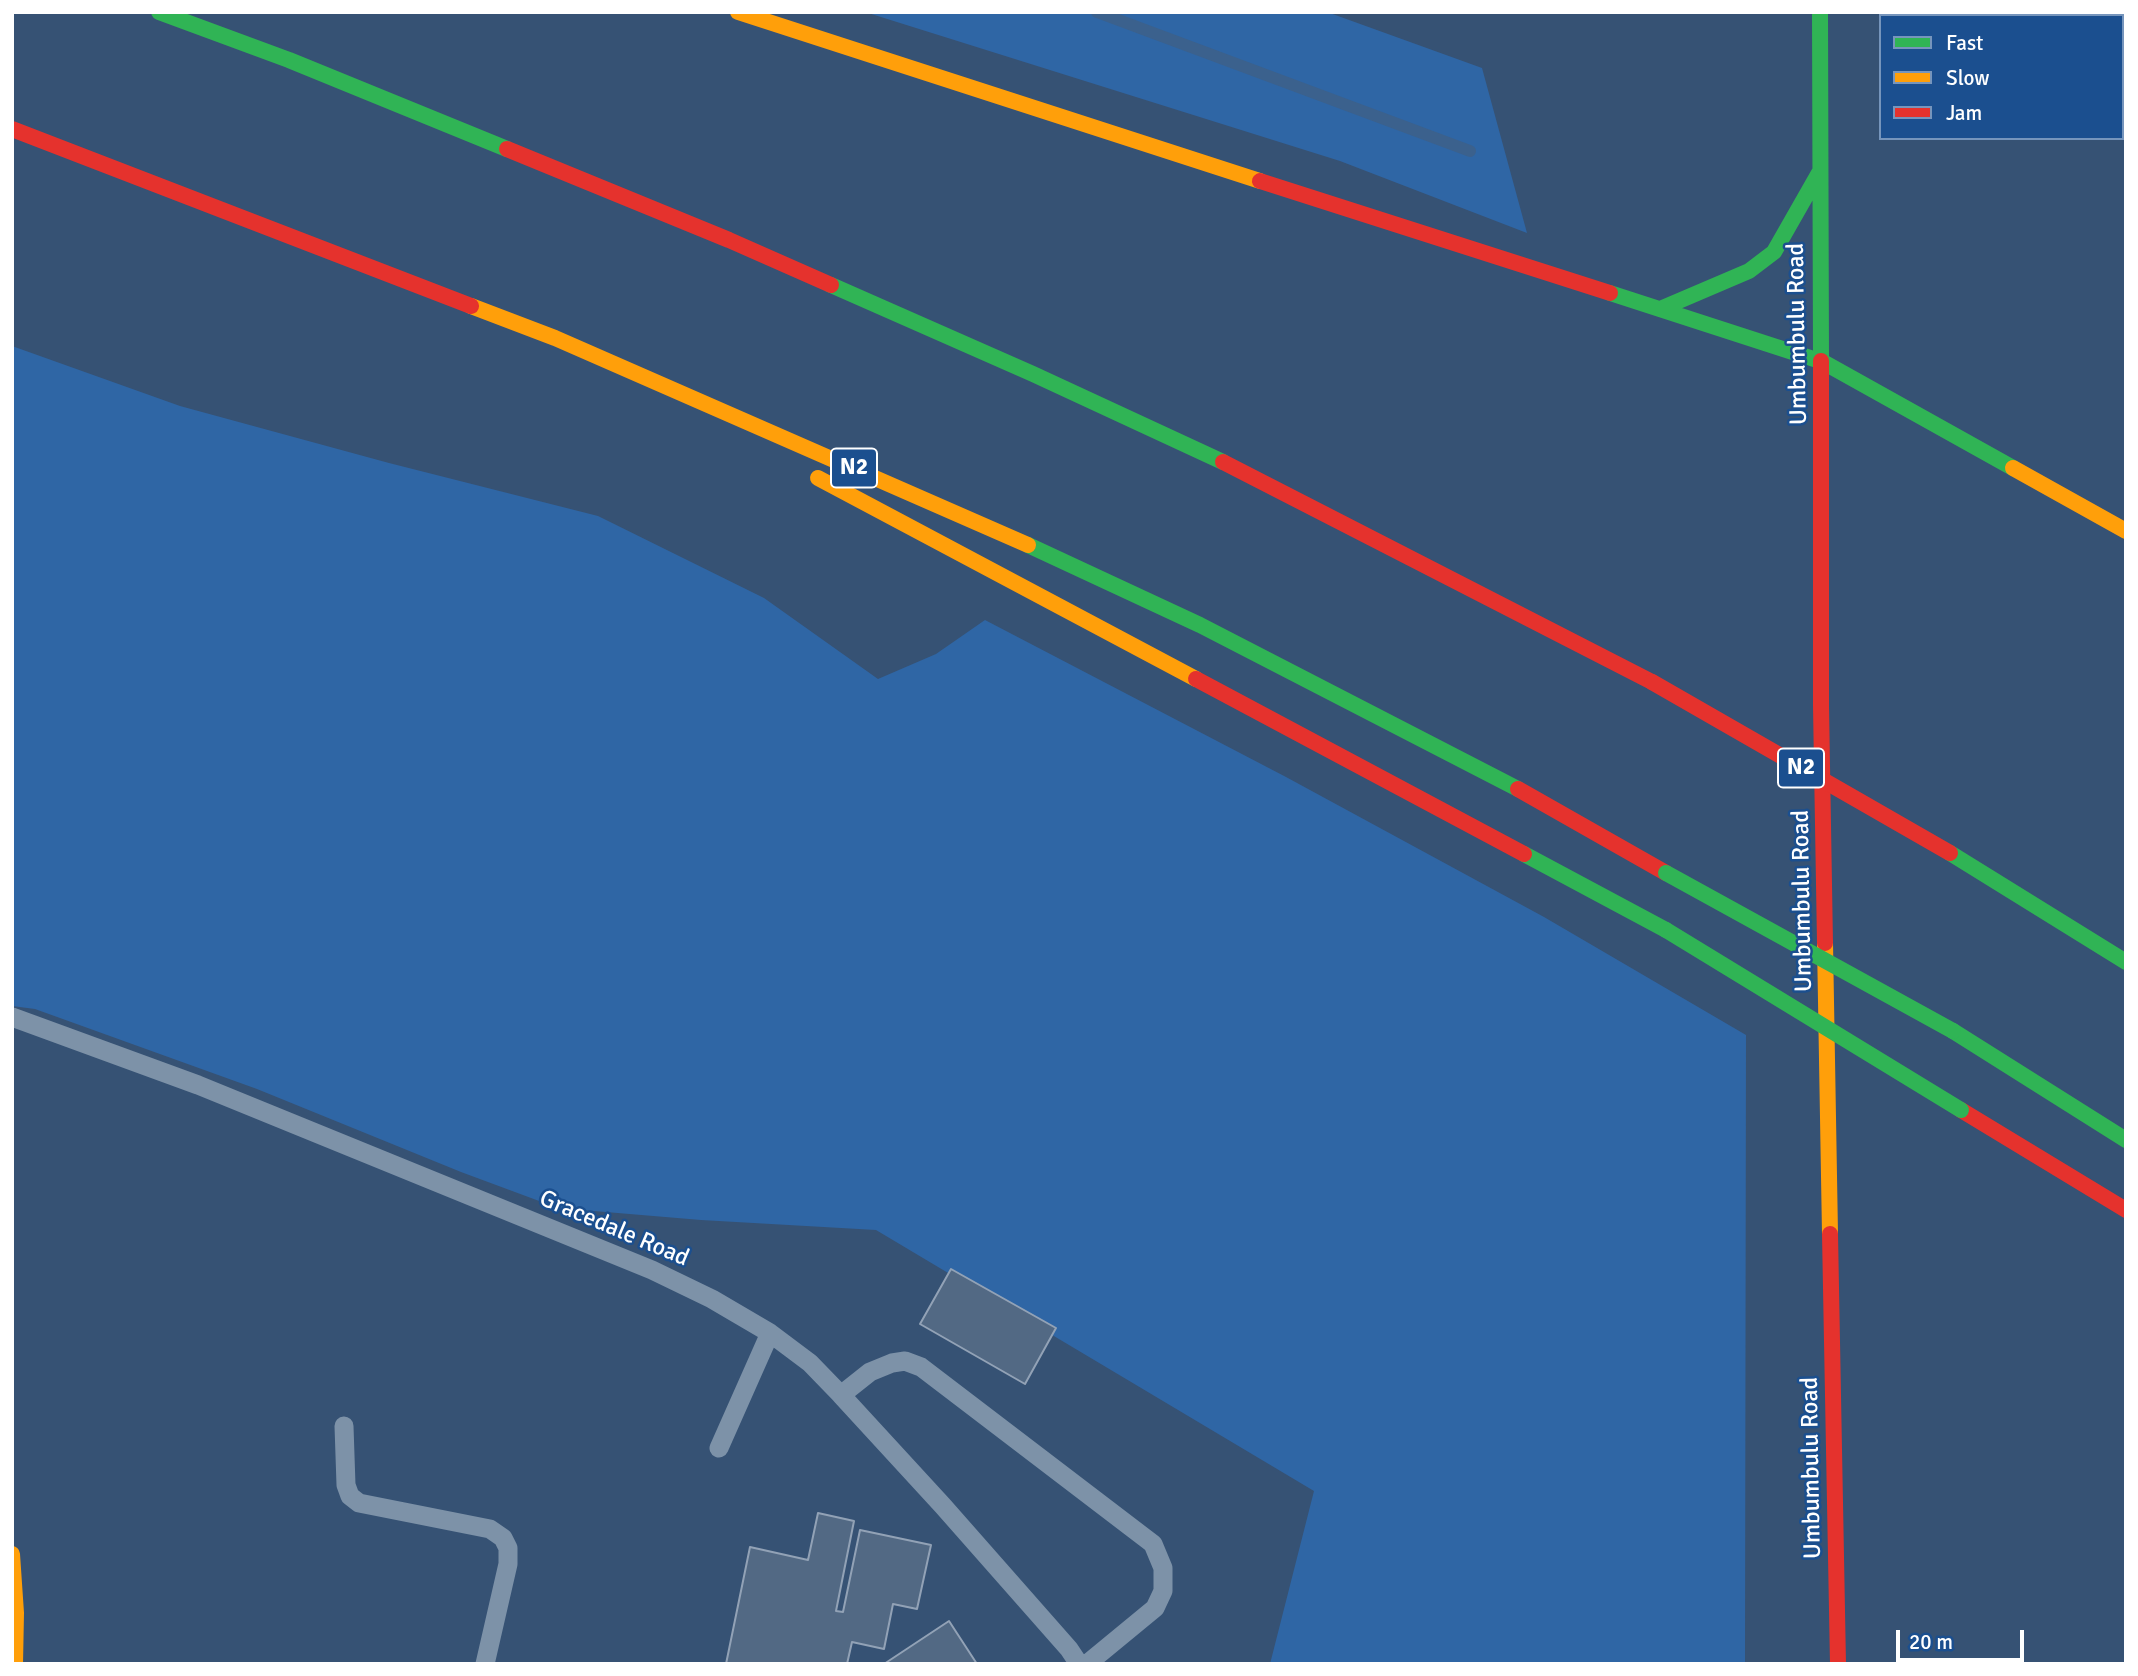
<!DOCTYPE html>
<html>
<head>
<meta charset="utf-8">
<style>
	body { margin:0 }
	#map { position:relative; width:2138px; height:1676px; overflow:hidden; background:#365274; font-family:Signika,sans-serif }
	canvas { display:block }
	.frame { position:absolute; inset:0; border:14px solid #fff; pointer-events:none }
	.legend { position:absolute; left:1879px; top:14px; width:245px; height:126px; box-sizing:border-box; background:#1b4f8f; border:2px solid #7695bc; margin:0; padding:9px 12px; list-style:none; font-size:21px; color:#fff }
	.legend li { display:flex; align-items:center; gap:14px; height:35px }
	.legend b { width:35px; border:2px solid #7695bc }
	.scale { position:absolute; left:1896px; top:1630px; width:128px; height:32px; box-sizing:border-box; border:4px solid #fff; border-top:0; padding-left:9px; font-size:21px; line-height:24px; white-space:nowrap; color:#fff; -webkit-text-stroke:5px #1b4f8f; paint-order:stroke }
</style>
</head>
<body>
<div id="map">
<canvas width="2138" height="1676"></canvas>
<div class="frame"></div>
<ul class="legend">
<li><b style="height:9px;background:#30b455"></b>Fast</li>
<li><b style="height:9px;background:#ff9f0a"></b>Slow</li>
<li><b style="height:9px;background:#e5322d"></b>Jam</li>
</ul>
<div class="scale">20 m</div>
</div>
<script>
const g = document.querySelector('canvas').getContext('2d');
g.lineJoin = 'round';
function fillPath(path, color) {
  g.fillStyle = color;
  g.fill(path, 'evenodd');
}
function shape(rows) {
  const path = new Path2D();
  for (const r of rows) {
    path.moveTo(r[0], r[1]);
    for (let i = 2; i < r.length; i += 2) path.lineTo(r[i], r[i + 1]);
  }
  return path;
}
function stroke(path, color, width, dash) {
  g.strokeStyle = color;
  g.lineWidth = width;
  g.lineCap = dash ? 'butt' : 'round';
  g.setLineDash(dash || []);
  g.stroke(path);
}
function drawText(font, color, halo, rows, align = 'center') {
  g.font = font + ' Signika,sans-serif';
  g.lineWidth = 5;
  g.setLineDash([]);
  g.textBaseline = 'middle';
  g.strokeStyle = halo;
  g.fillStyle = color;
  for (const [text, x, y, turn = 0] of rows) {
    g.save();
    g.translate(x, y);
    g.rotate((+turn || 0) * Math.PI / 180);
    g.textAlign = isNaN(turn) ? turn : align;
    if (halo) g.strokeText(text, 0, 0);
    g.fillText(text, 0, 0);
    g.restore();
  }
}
fillPath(shape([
	[865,12,1327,12,1482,68,1527,233,1340,161],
	[12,346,180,406,389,463,598,516,764,598,878,679,936,654,985,620,1286,777,1544,917,1746,1035,1745,1664,1270,1664,1314,1491,876,1230,701,1220,558,1208,461,1172,257,1089,35,1009,12,1006]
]), '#2f66a5');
stroke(shape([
	[1097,12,1470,151]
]), '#3b618d', 12);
const building = shape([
	[951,1269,1056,1328,1025,1384,920,1324,951,1269],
	[818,1513,854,1521,836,1611,843,1612,860,1530,931,1545,917,1609,893,1604,884,1649,852,1642,847,1664,726,1664,750,1547,808,1560,818,1513],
	[949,1621,977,1664,884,1664,949,1621]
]);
fillPath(building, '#526984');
stroke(building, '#92a2b6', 2);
stroke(shape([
	[12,1017,198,1085,652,1270,712,1299,770,1333,810,1363,841,1395,943,1506,1069,1649,1079,1664],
	[841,1395,870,1372,892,1363,905,1361,921,1367,1153,1544,1163,1568,1163,1591,1155,1608,1087,1664],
	[344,1426,346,1485,350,1496,359,1503,490,1529,503,1538,508,1548,508,1564,485,1664],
	[719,1448,770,1333]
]), '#7d92a8', 19);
stroke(shape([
	[159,12,289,60,507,149],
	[1820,12,1821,361],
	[831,285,1033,374,1223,462],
	[1610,293,1823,362,2013,468],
	[1660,309,1749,271,1774,252,1819,173],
	[1028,545,1200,625,1518,789],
	[1950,853,2126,962],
	[1524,854,1666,930],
	[1953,1031,2126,1140]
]), '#30b455', 16);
stroke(shape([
	[738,12,1260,181],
	[471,306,555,338,1028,545],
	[2013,468,2126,531],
	[818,478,1196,679],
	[1825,943,1830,1234],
	[12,1554,16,1613,15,1664]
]), '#ff9f0a', 16);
stroke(shape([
	[12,129,471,306],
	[507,149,729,240,831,285],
	[1260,181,1610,293],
	[1821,361,1821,706,1825,943],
	[1223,462,1652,682],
	[1196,679,1524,854],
	[1518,789,1666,873],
	[1961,1110,2126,1210],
	[1830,1234,1838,1664]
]), '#e5322d', 16);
stroke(shape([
	[1666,873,1953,1031],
	[1666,930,1961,1110]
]), '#30b455', 16);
stroke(shape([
	[1652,682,1950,853]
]), '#e5322d', 16);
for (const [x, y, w] of [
	[854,468,46],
	[1801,768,46]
]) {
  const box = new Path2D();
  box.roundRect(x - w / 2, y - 19.5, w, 39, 5);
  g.fillStyle = '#1b4f8f';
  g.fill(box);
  stroke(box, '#fff', 2);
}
drawText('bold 23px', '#fff', null, [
	["N2",854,468],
	["N2",1801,768]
]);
drawText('24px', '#fff', '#1b4f8f', [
	["Umbumbulu Road",1798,334,-91],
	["Umbumbulu Road",1803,901,-91],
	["Gracedale Road",614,1229,23],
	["Umbumbulu Road",1812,1468,-91]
]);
</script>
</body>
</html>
